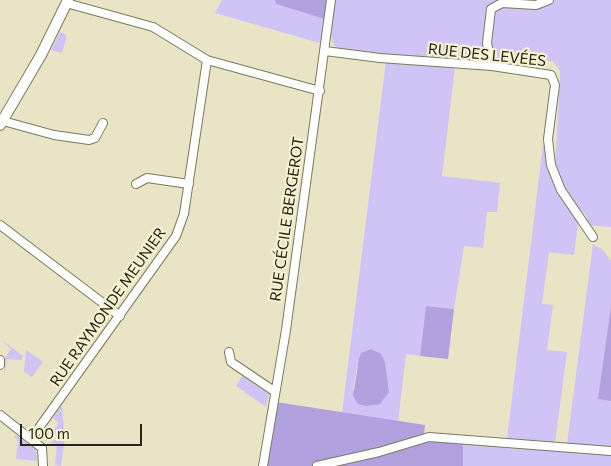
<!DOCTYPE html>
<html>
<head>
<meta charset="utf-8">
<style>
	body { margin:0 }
	#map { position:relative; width:611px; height:466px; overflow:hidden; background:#e8e4c5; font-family:Commissioner,sans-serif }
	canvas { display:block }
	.scale { position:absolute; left:20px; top:424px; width:122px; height:22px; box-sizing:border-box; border:2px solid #262519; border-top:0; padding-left:6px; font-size:15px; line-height:18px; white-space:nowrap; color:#262519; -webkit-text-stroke:4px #f5f2d2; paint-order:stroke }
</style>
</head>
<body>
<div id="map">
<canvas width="611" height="466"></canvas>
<div class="scale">100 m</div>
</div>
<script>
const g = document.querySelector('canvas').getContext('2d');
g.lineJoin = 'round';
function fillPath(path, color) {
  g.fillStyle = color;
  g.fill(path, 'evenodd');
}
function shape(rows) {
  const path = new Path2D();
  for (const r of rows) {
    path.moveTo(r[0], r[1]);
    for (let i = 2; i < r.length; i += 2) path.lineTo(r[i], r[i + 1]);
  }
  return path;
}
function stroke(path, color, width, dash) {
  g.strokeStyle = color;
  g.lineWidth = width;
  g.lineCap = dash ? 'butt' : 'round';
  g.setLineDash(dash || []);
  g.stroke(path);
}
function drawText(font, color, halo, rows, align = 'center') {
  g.font = font + ' Commissioner,sans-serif';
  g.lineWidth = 4.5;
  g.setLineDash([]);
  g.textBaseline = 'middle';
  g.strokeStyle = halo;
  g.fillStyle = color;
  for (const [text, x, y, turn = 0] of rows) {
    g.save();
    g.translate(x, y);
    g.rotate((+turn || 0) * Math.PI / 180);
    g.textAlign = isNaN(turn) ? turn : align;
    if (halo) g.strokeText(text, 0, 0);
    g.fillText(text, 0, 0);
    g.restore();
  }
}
fillPath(shape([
	[222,0,275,0,277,1,276,4,328,20,323,44,215,13],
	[335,0,501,0,490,4,486,10,486,56,482,63,395,57,340,50,334,45,331,35],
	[551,0,611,0,611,227,589,225,586,215,574,204,564,189,555,168,560,79,560,71,555,64,552,61,497,58,491,51,491,13,504,5,542,7],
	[60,32,67,35,62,53,51,50],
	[386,61,455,67,442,176,500,183,497,212,487,212,483,248,464,246,454,309,426,306,420,356,406,354,398,422,342,413],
	[385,362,389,392,353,390,357,366],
	[543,145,545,146,550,171,578,223,574,255,549,252,542,304,553,305,547,350,567,352,555,443,507,439],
	[593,244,604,251,611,261,611,306,599,399,611,401,611,448,567,444],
	[0,339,23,356,22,360,7,359,4,378,5,358,11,349],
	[26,350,43,362,32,377,24,372],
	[242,376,269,394,266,407,236,386],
	[62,405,64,430,61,433,52,435,44,443,59,423,53,418],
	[16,435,36,450,37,461,16,459,18,440,14,437],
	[65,438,61,466,55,465,57,444,49,443,57,439],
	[463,441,611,455,611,466,463,466]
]), '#d0c3f5');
fillPath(shape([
	[275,0,330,0,328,20,276,4],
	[426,306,454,309,448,359,420,356],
	[611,306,611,401,598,399],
	[371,349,381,354,385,362,389,392,380,404,366,406,358,404,353,396,359,359,361,353],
	[276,402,425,425,424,434,390,446,331,458,312,466,267,466],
	[421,440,463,441,463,466,323,466]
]), '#b1a1de');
const street = shape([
	[66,3,153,27,207,60,320,91],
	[325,51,380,58,492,66,551,75,555,85,548,139,551,165,561,190,593,237],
	[492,66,487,43,491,9,502,3,536,5,549,0],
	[3,121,54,135,89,140,95,138,103,123],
	[136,184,147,178,189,184],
	[0,225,120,316],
	[229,352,231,362,274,391],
	[0,360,0,365],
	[0,415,42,448,43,466],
	[31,439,176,236,184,214,207,60],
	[263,466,286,330,331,0],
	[317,466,379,452,429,437,611,451]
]);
const secondary = shape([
	[0,125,41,55,68,0]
]);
stroke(street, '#7d795d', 10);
stroke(secondary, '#7d795d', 12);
stroke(street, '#fff', 8);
stroke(secondary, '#fff', 10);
drawText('15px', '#262519', '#f5f2d2', [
	["RUE DES LEVÉES",487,55,6],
	["RUE CÉCILE BERGEROT",287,219,-82],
	["RUE RAYMONDE MEUNIER",108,307,-55]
]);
</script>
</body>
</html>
